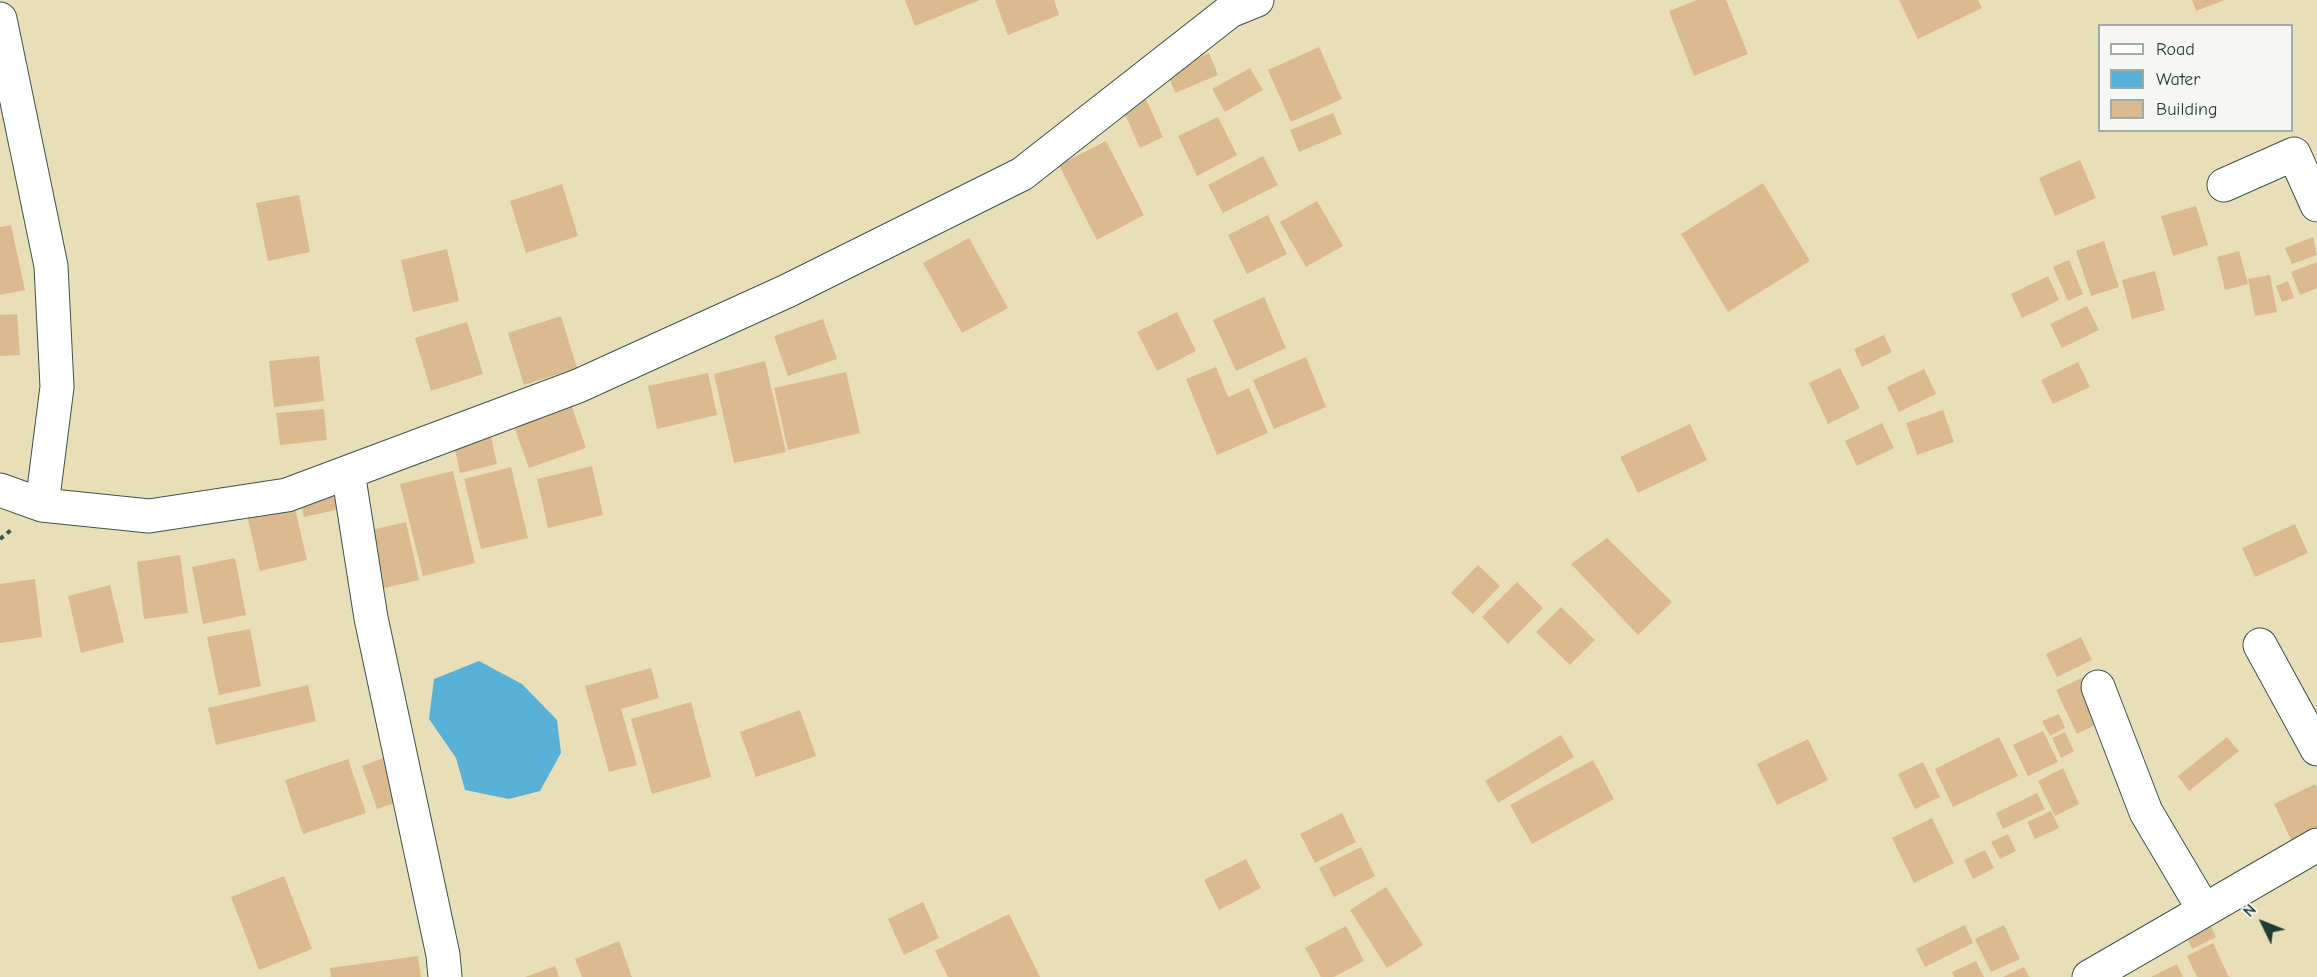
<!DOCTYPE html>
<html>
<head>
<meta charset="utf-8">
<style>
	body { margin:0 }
	#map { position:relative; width:2317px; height:977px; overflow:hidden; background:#e8dfb9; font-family:"Comic Neue",sans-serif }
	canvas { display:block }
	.legend { position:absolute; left:2098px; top:24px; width:195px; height:108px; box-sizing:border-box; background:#f6f6f2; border:2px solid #a0aca6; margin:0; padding:8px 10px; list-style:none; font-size:18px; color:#1f3d34 }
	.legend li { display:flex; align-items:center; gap:12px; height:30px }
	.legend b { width:30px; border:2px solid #a0aca6 }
	.north { position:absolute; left:2233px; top:893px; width:60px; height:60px; -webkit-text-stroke:4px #f6f6f2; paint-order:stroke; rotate:313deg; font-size:16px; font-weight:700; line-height:24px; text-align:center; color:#1f3d34 }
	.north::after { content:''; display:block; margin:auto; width:21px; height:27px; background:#1f3d34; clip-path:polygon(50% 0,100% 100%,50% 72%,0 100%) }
</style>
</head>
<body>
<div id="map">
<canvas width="2317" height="977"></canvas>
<ul class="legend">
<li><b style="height:8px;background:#fff"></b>Road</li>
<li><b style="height:16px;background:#5ab1d7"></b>Water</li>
<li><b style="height:16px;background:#dbba90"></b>Building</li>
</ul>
<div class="north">N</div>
</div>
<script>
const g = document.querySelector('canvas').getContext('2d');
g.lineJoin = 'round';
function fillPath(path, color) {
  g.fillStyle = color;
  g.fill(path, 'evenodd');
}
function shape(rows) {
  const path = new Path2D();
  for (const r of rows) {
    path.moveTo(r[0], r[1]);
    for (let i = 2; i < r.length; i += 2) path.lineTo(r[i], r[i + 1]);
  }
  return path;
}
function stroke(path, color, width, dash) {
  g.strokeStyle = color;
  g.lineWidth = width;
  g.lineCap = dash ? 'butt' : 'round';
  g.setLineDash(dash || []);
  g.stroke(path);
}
fillPath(shape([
	[479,661,522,684,557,720,561,753,540,791,509,799,465,790,456,758,429,719,434,679]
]), '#5ab1d7');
fillPath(shape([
	[905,0,980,0,915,26],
	[995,0,1054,0,1059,15,1008,35],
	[1697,0,1726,0,1748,54,1694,76,1669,11],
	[1899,0,1978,0,1982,8,1918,39],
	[2192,0,2225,0,2196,11],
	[1319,47,1342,99,1291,122,1268,70],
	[1209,53,1218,75,1175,93,1167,71],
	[1250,68,1263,90,1225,112,1212,89],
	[1145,97,1163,137,1140,148,1122,108],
	[1333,113,1342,134,1299,152,1290,130],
	[1218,117,1237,155,1197,176,1178,136],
	[1106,141,1144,215,1097,240,1059,165],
	[1263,156,1278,185,1223,213,1208,185],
	[2080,160,2096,198,2055,216,2039,178],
	[1763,183,1810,261,1728,312,1681,234],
	[562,184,578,236,526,253,510,201],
	[299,195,310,252,268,261,256,203],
	[1317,201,1343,246,1306,267,1280,222],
	[2196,206,2208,245,2173,256,2161,216],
	[1268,215,1287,254,1247,274,1228,235],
	[11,225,25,290,0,295,0,227],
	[2313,237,2317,255,2292,264,2285,248],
	[969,238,1008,308,962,333,923,263],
	[2104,241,2119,287,2091,296,2076,251],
	[447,249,459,301,413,312,401,260],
	[2239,251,2248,284,2225,290,2217,257],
	[2069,260,2083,294,2068,301,2053,267],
	[2317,262,2317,288,2300,295,2291,272],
	[2155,271,2165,310,2132,319,2122,280],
	[2270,275,2277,312,2255,316,2248,279],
	[2048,276,2059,300,2022,318,2011,294],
	[2288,281,2294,298,2282,302,2276,286],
	[1264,297,1286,348,1236,371,1213,320],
	[2087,306,2099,330,2062,348,2050,324],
	[1177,312,1196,351,1157,371,1137,332],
	[17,314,20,355,0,356,0,315],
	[561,316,577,368,524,385,508,333],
	[823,319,837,359,788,376,774,336],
	[467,322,483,374,431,391,415,338],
	[1884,335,1892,352,1862,367,1854,349],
	[319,356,324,401,274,407,269,361],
	[1306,357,1326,407,1274,429,1253,380],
	[765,361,786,452,734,463,714,374],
	[2078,362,2090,387,2053,404,2041,380],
	[1216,367,1228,397,1249,388,1268,433,1217,455,1186,379],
	[1840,368,1860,408,1828,424,1809,383],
	[1924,369,1936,394,1899,412,1887,387],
	[846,372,860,433,788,450,774,388],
	[708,373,717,415,657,429,648,386],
	[571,404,586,448,529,468,513,424],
	[324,409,327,440,280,445,276,413],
	[1943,410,1954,442,1917,455,1906,423],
	[1882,423,1894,448,1857,466,1845,441],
	[1690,424,1707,460,1638,493,1620,457],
	[490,432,497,464,460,473,453,441],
	[592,466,603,515,548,528,537,479],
	[511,467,528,538,481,549,464,479],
	[453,471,475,563,423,576,400,484],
	[335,488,340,509,304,517,299,496],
	[294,504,307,560,260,571,247,515],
	[406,522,419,580,380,589,367,531],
	[2295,524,2308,553,2255,577,2242,548],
	[1607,538,1672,602,1638,635,1571,564],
	[180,555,188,613,144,619,137,562],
	[235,558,246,615,203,624,192,567],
	[1478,565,1500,586,1473,614,1451,593],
	[35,579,42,637,0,643,0,584],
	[1517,582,1543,608,1508,644,1482,617],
	[110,585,124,642,81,653,68,596],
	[1561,607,1595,640,1570,665,1536,632],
	[250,629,261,686,219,695,207,637],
	[2081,637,2092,660,2057,677,2046,654],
	[651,668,659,698,621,709,637,765,609,772,585,686],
	[2084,677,2105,720,2077,734,2056,690],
	[308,685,316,721,216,745,208,708],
	[691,702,711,777,652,794,631,719],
	[800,710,816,756,756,777,740,732],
	[2059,714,2065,728,2050,736,2042,721],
	[2043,731,2058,762,2028,776,2013,745],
	[2065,732,2074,751,2061,758,2052,738],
	[1561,735,1574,757,1498,803,1485,781],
	[1999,737,2018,776,1953,807,1935,769],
	[2227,737,2239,751,2189,791,2178,776],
	[1808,739,1828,780,1777,805,1757,764],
	[386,757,401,801,377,809,362,766],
	[348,759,366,813,303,834,285,780],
	[1593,760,1614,799,1532,844,1510,805],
	[1923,762,1940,797,1915,809,1898,774],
	[2063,768,2079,804,2055,816,2038,781],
	[2315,784,2317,788,2317,835,2294,846,2274,804],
	[2037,793,2045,809,2003,829,1996,813],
	[2051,811,2059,828,2035,839,2027,822],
	[1342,813,1356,842,1315,863,1300,834],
	[1932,818,1954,863,1914,883,1892,838],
	[2008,834,2016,851,2000,859,1991,842],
	[1361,847,1375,876,1334,897,1319,868],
	[1985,850,1994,868,1973,879,1964,860],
	[1246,859,1261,888,1219,910,1204,880],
	[284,876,312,949,259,970,231,897],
	[1386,887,1423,945,1387,968,1350,910],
	[923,902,939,938,904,955,888,919],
	[1009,914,1040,977,948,977,935,951],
	[2207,919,2216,937,2192,949,2184,930],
	[1965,925,1973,943,1925,967,1916,949],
	[2004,925,2020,959,1991,972,1975,939],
	[1346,926,1364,961,1334,977,1321,977,1305,948],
	[619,941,632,977,582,977,575,959],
	[2213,943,2229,977,2197,977,2187,956],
	[418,956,421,977,331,977,330,968],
	[1976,961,1984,977,1954,977,1952,972],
	[2177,964,2183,977,2151,977],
	[555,966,559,977,525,977],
	[2024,967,2029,977,2003,977]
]), '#dbba90');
const minor = shape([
	[0,19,51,266,57,387,42,505],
	[2224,185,2294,154,2317,205],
	[348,472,371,618,443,955,445,977],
	[0,490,42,505,149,516,287,495,578,386,787,291,1022,174,1230,11,1257,0],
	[2260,645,2317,749],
	[2098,687,2146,812,2204,910],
	[2089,977,2317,845]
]);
stroke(minor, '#3d5548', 35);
stroke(shape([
	[0,539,11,530]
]), '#3d5548', 4, [4.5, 4.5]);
stroke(minor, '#fff', 33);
</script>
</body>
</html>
